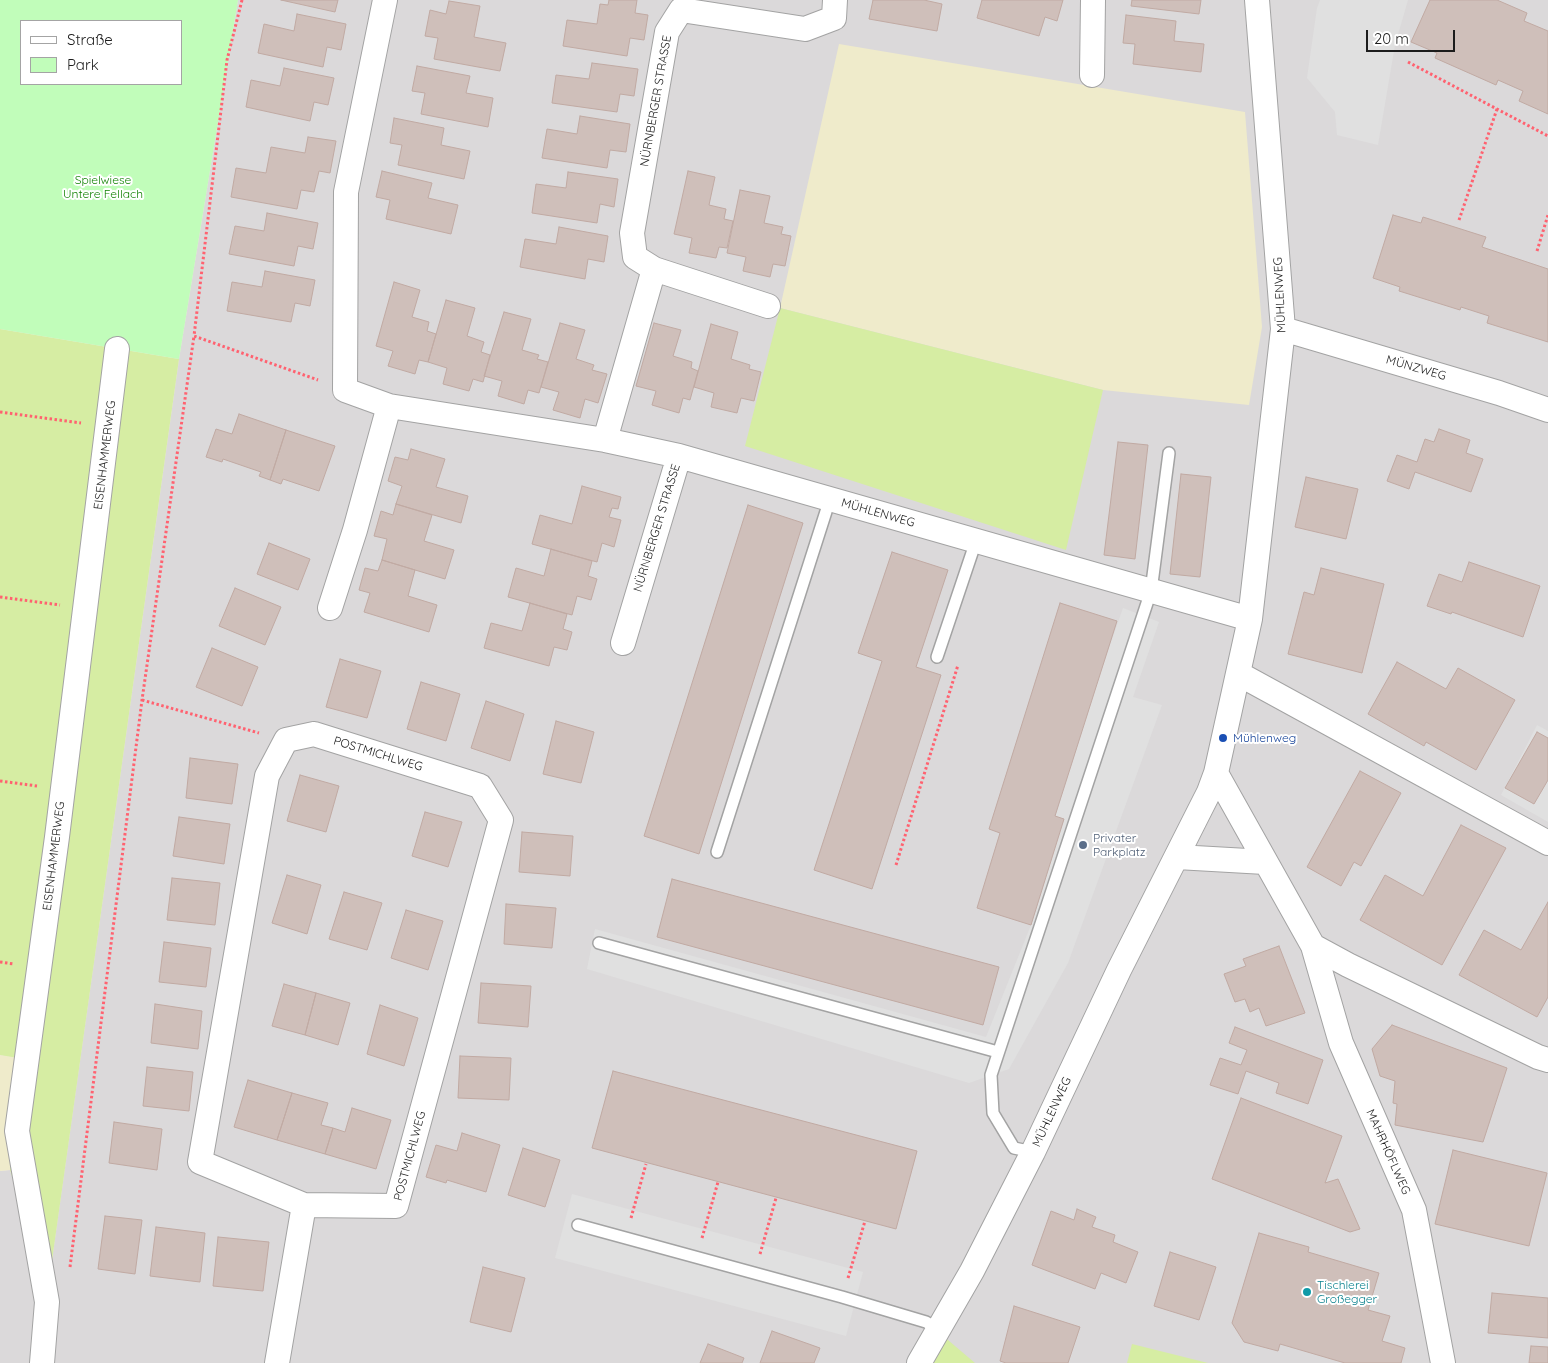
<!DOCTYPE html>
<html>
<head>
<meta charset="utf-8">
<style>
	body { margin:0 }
	#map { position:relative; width:1548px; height:1363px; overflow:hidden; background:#efe8e1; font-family:Quicksand,sans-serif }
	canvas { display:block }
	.legend { position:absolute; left:20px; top:20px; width:162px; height:65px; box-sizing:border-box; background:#fff; border:1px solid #a4a4a4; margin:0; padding:6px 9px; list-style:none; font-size:15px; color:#1c1c1c }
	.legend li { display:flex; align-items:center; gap:10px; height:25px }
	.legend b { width:25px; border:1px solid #a4a4a4 }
	.scale { position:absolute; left:1366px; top:30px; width:89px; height:22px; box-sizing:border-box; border:2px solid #1c1c1c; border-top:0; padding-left:6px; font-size:15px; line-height:18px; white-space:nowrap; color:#1c1c1c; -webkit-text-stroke:4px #fff; paint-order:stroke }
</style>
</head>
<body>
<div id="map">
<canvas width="1548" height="1363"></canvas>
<ul class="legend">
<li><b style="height:6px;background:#fff"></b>Straße</li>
<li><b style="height:14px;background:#c1fdba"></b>Park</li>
</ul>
<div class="scale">20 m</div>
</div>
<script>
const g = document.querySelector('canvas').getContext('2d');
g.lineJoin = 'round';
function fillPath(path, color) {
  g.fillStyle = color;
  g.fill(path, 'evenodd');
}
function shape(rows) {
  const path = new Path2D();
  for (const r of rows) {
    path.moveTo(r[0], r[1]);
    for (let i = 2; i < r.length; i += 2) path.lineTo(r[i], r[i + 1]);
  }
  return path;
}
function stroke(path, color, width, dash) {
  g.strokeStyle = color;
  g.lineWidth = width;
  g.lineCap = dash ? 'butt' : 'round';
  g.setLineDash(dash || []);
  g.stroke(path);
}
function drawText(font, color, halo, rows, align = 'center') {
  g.font = font + ' Quicksand,sans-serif';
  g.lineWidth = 4;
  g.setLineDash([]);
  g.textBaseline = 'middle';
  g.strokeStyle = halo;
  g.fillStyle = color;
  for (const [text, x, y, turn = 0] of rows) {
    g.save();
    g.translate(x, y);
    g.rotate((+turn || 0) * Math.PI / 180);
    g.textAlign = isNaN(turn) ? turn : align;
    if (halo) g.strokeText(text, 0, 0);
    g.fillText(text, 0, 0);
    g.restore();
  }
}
fillPath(shape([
	[238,0,1548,0,1548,1363,0,1363,0,1171,10,1170,48,1288,179,359]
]), '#dbd9da');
fillPath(shape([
	[839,44,1245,112,1262,327,1249,405,1103,390,780,308],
	[0,1055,18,1058,10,1170,0,1171]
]), '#efebcb');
fillPath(shape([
	[780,308,1103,390,1066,550,745,446],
	[0,329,179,359,48,1289,10,1170,18,1058,0,1055],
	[935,1329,975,1363,919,1363],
	[1132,1344,1208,1363,1127,1363]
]), '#d6eda3');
fillPath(shape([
	[0,0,238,0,179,359,0,329],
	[21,21,181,21,181,84,21,84]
]), '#c1fdba');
fillPath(shape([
	[1320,0,1408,0,1395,45,1378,145,1337,135,1335,112,1307,78,1317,8],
	[1123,608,1159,622,1133,697,1162,705,1068,963,1009,1069,969,1083,587,969,595,929,986,1037,1031,925,1064,819,1055,816,1102,668],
	[1537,725,1548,731,1548,822,1501,795],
	[572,1194,863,1272,846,1336,555,1258]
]), '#e0e0e0');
const building = shape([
	[281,0,338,0,335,12,281,0],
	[609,0,637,0,635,13,648,15,644,40,630,38,627,56,563,46,567,20,597,24,600,4,608,5,609,0],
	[873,0,924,0,942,4,937,31,869,19,873,0],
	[982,0,1063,0,1057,21,1045,17,1039,36,977,18,982,0],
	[1132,0,1201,0,1199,14,1131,6,1132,0],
	[1430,0,1497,0,1527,13,1524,21,1548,31,1548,114,1519,101,1523,91,1498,80,1496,85,1435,58,1437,53,1411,42,1430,0],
	[449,1,480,6,474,37,506,43,500,71,434,59,438,38,425,36,430,10,446,14,449,1],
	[297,14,346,24,341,50,327,47,323,67,258,53,264,24,294,31,297,14],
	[1126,15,1176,21,1174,41,1204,44,1201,72,1133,64,1135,44,1123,43,1126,15],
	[592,63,638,69,634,96,620,94,617,112,552,103,556,75,589,79,592,63],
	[417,66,470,76,466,93,493,98,488,127,421,114,425,93,412,91,417,66],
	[284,68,334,78,328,105,314,102,310,121,246,107,251,80,280,86,284,68],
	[580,116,630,124,626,152,610,150,607,168,542,158,547,129,577,134,580,116],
	[394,118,444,128,441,145,470,151,464,179,398,165,402,145,390,143,394,118],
	[308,137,336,141,330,173,319,171,314,192,301,190,297,209,231,197,236,168,266,173,271,147,305,153,308,137],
	[382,171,432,183,428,198,458,205,451,234,386,219,390,200,376,197,382,171],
	[688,171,715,177,709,205,726,209,724,219,733,221,727,248,719,247,716,258,689,253,692,238,674,234,688,171],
	[568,172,618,179,614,207,600,204,597,223,532,213,536,184,566,188,568,172],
	[740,190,770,196,764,223,783,227,781,234,791,236,785,266,773,264,770,277,743,271,746,257,727,253,740,190],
	[267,213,318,223,313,249,298,246,294,266,229,254,235,226,264,231,267,213],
	[1393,215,1421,223,1423,217,1486,237,1482,247,1548,269,1548,342,1487,323,1489,316,1461,307,1460,310,1399,291,1400,287,1373,278,1393,215],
	[559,227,608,236,604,262,588,259,585,279,520,267,525,239,556,244,559,227],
	[265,271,315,280,310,306,295,303,291,322,227,311,232,282,262,287,265,271],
	[394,282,420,290,412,317,429,322,427,331,436,334,428,362,419,360,415,374,388,366,393,351,376,346,394,282],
	[446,300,475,308,467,336,484,342,481,352,490,355,483,382,473,379,469,391,443,384,447,368,428,362,446,300],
	[504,312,531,319,522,350,539,355,537,359,548,362,539,393,528,390,524,404,498,396,502,381,484,376,504,312],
	[560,323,585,330,576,359,594,365,592,370,607,374,598,403,585,399,580,418,553,410,559,392,541,387,560,323],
	[654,323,681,330,673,356,692,362,691,368,698,371,690,400,683,398,679,413,652,405,656,391,636,386,654,323],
	[711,324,738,332,731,359,750,365,749,369,761,372,754,401,741,398,737,413,711,407,714,393,694,387,711,324],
	[239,414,286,430,270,480,259,476,261,472,223,459,222,462,206,457,216,429,232,434,239,414],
	[1439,429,1470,440,1466,453,1483,459,1471,492,1415,472,1409,489,1387,481,1397,455,1417,462,1425,439,1434,442,1439,429],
	[286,430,335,446,319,491,283,479,281,484,270,480,286,430],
	[1118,442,1148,445,1135,559,1104,555,1118,442],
	[411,449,445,459,436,487,468,496,461,523,396,504,402,486,388,481,395,457,408,460,411,449],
	[1181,474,1211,477,1200,577,1170,574,1181,474],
	[1306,477,1358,489,1346,539,1295,527,1306,477],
	[582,486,621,497,618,509,612,508,609,517,621,520,614,547,602,543,597,562,532,544,540,515,572,524,582,486],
	[396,504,432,515,424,541,454,550,445,579,382,560,387,539,374,536,381,511,393,515,396,504],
	[748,505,803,523,699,854,644,836,748,505],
	[269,543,310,559,298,590,257,574,269,543],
	[551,549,592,561,588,576,597,579,591,600,577,596,572,615,508,597,516,568,544,576,551,549],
	[892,552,948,570,916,667,941,675,872,889,814,870,882,661,858,653,892,552],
	[382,560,415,570,408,596,437,605,429,632,364,612,370,593,359,590,365,568,378,571,382,560],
	[1469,562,1540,586,1523,637,1452,612,1451,614,1427,606,1439,574,1462,582,1469,562],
	[1321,568,1384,584,1362,673,1288,654,1304,592,1314,595,1321,568],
	[235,588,281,607,265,645,219,626,235,588],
	[530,603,567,614,563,629,572,632,567,650,554,647,549,666,484,648,491,623,522,631,530,603],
	[1060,603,1117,621,1055,816,1064,819,1031,925,977,908,1000,833,989,829,1060,603],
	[212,648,258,667,242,706,196,687,212,648],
	[340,659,381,671,367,718,326,707,340,659],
	[1397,662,1446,689,1458,668,1515,700,1476,770,1426,742,1424,746,1368,714,1397,662],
	[421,682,460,694,446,741,407,729,421,682],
	[486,701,524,714,510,761,471,748,486,701],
	[556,721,594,732,581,783,543,774,556,721],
	[1537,732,1548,738,1548,780,1534,804,1505,788,1537,732],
	[190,758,238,764,232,804,186,798,190,758],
	[1360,771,1401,793,1361,866,1354,862,1341,886,1307,867,1360,771],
	[300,775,339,786,326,832,287,821,300,775],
	[425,812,462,822,448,867,412,856,425,812],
	[179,817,230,824,224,864,173,856,179,817],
	[1461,825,1506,848,1442,965,1360,920,1385,875,1423,896,1461,825],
	[522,832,573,836,570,876,519,872,522,832],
	[287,875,321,885,307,934,272,923,287,875],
	[172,878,220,883,215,925,167,920,172,878],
	[672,879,999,967,983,1025,657,937,672,879],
	[344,892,382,903,367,950,329,939,344,892],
	[1548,902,1548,997,1537,1017,1459,975,1484,930,1521,950,1548,902],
	[506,904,556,908,552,948,504,944,506,904],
	[406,910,443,921,428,970,391,958,406,910],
	[164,942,211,948,206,987,159,982,164,942],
	[1279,946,1305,1013,1266,1026,1259,1008,1250,1012,1245,999,1235,1002,1224,974,1246,966,1243,959,1279,946],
	[481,983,531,986,528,1027,478,1023,481,983],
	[284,984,316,993,305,1035,272,1026,284,984],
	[316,993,350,1003,338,1045,305,1035,316,993],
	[155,1004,202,1011,198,1049,151,1043,155,1004],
	[380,1005,418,1018,404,1066,367,1054,380,1005],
	[1392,1025,1507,1068,1483,1142,1395,1125,1397,1104,1393,1103,1395,1081,1380,1076,1372,1049,1392,1025],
	[1235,1027,1323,1060,1308,1104,1276,1093,1279,1083,1246,1071,1238,1094,1210,1085,1220,1058,1241,1065,1247,1050,1229,1043,1235,1027],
	[460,1056,511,1058,509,1100,458,1098,460,1056],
	[147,1067,193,1072,189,1111,143,1106,147,1067],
	[613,1071,917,1151,896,1229,592,1148,613,1071],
	[248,1080,292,1093,277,1140,234,1127,248,1080],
	[292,1093,328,1103,321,1125,333,1128,325,1154,277,1140,292,1093],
	[1241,1098,1342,1136,1325,1183,1338,1179,1360,1229,1350,1232,1212,1179,1241,1098],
	[352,1108,391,1120,376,1169,325,1154,333,1128,345,1132,352,1108],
	[114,1122,162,1129,157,1170,109,1163,114,1122],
	[462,1133,500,1145,486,1192,447,1180,446,1183,426,1177,436,1145,457,1151,462,1133],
	[523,1148,560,1160,545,1207,508,1195,523,1148],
	[1453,1150,1547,1173,1529,1246,1435,1224,1453,1150],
	[1077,1209,1096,1217,1092,1227,1115,1235,1113,1242,1138,1252,1126,1283,1101,1273,1095,1289,1032,1265,1051,1211,1074,1220,1077,1209],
	[105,1216,142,1220,135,1274,98,1269,105,1216],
	[156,1227,205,1233,200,1282,150,1276,156,1227],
	[1259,1233,1309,1247,1308,1252,1379,1273,1368,1310,1390,1316,1382,1341,1405,1348,1401,1363,1345,1363,1280,1344,1278,1351,1244,1342,1232,1323,1259,1233],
	[218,1237,269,1242,263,1291,213,1286,218,1237],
	[1170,1252,1216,1267,1199,1320,1154,1306,1170,1252],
	[483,1267,525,1278,511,1332,470,1322,483,1267],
	[1492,1293,1548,1298,1548,1338,1488,1333,1492,1293],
	[1014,1306,1080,1327,1068,1363,1006,1363,1000,1361,1014,1306],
	[772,1331,820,1348,814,1363,760,1363,772,1331],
	[708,1344,744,1358,742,1363,700,1363,708,1344],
	[1531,1346,1548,1347,1548,1363,1529,1363,1531,1346]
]);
fillPath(building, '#cfbfba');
stroke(building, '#c1aaa3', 1);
const lane = shape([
	[937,657,976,541],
	[717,852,830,499],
	[599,943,998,1052],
	[1033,1152,1014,1148,993,1113,991,1075,1151,591,1169,453],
	[578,1225,842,1297,926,1322,938,1329]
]);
const street = shape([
	[1092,75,1093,0],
	[768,306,654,269,635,257,632,233,667,32,681,10,805,29,834,18,835,0],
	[1283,329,1499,393,1548,410],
	[389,406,605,440,679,456,623,643],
	[605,440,654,269],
	[679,456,1250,619],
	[330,608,355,530,389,406,345,390,346,192,385,0],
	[1239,674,1548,843],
	[314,734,480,786,501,820,396,1206,304,1205,200,1162,267,776,286,740,314,734],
	[1216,773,1313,946,1341,1043,1414,1210,1443,1363],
	[1177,857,1265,862],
	[1313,946,1348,965,1538,1057,1548,1060],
	[42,1363,47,1302,17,1131,57,837,117,349],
	[277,1363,304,1205],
	[919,1363,972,1271,1033,1152,1119,970,1209,792,1216,773,1250,619,1283,329,1257,0]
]);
stroke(lane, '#a3a3a3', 14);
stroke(street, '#a3a3a3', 26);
stroke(shape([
	[242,0,227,60,194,336,318,380],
	[1408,62,1548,136],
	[1459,220,1497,109],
	[1537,251,1548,215],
	[0,412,81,423],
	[0,597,60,605],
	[142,700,259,733],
	[0,781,37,786],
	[896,865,958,665],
	[0,962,14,964],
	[631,1218,646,1164],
	[702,1238,718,1182],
	[760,1254,776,1198],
	[70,1267,142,700,194,336],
	[848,1278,865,1221]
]), '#ff6270', 3, [2.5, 2.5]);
stroke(lane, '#fff', 11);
stroke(street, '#fff', 24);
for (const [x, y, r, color] of [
	[1223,738,5,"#1a4fb4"],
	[1083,845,5,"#5c6f8a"],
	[1307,1292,5,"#0f9aa8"]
]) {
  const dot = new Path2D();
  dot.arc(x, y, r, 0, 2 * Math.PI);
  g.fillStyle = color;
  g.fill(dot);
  stroke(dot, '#fff', 2);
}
drawText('12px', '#1c1c1c', '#fff', [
	["NÜRNBERGER STRASSE",656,101,-80],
	["MÜHLENWEG",1280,295,-93],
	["MÜNZWEG",1416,368,16],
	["EISENHAMMERWEG",105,455,-83],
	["MÜHLENWEG",878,513,16],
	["NÜRNBERGER STRASSE",657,528,-73],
	["POSTMICHLWEG",378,754,17],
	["EISENHAMMERWEG",54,856,-83],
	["MÜHLENWEG",1052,1112,-65],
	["MAHRHÖFLWEG",1388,1152,66],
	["POSTMICHLWEG",410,1156,-75]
]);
drawText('12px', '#118203', '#fff', [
	["Spielwiese",103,180],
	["Untere Fellach",103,194]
]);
drawText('12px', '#164399', '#fff', [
	["Mühlenweg",1233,738]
], 'left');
drawText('12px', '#4e5e75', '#fff', [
	["Privater",1093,838],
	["Parkplatz",1093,852]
], 'left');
drawText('12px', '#0d838f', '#fff', [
	["Tischlerei",1317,1285],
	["Großegger",1317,1299]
], 'left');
</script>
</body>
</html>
